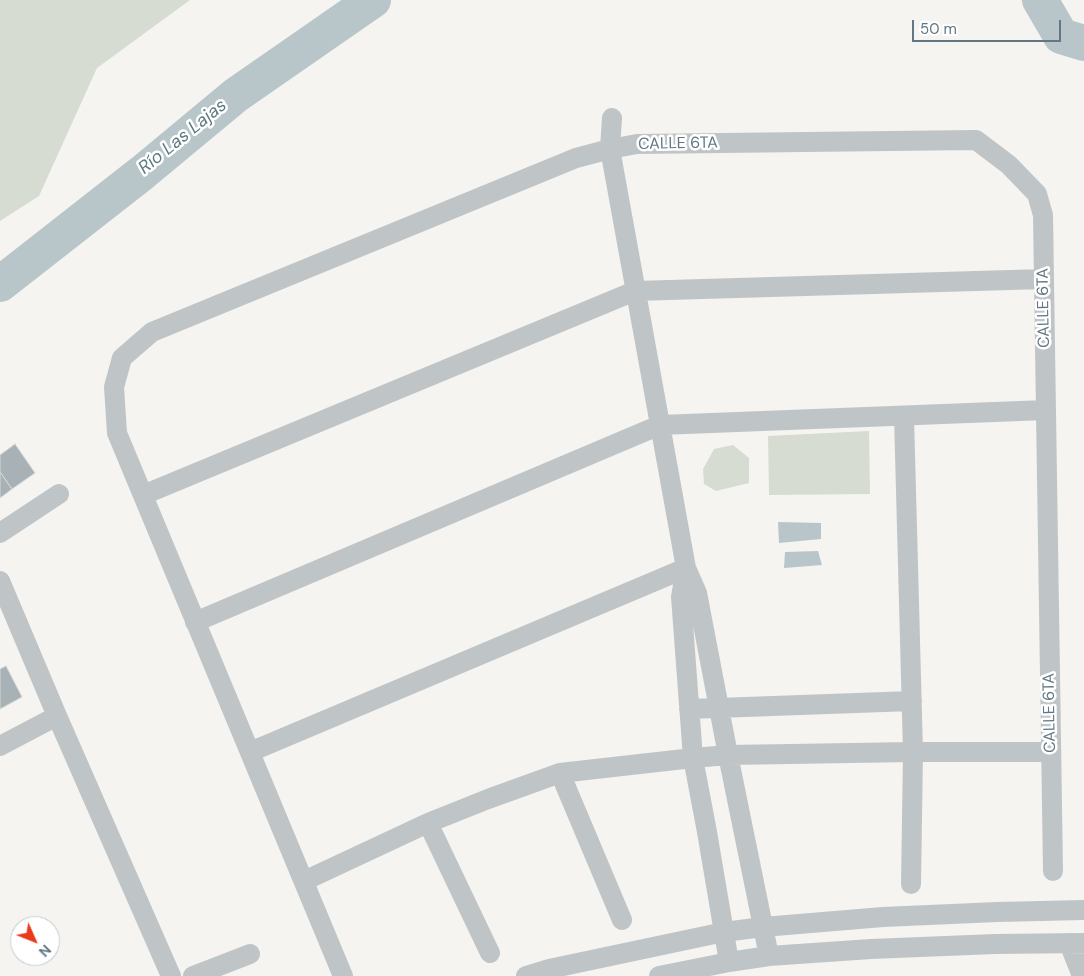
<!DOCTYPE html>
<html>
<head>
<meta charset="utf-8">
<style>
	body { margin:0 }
	#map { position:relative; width:1084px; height:976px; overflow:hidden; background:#f5f4f0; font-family:"DM Sans",sans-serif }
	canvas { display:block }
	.north { position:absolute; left:10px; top:916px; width:50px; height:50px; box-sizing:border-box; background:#fff; border:1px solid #c0c9cd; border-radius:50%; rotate:134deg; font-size:14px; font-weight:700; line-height:20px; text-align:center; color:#627783 }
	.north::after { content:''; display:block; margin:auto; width:18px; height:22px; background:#e93a1c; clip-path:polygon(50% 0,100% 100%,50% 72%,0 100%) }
	.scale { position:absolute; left:912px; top:20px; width:149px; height:22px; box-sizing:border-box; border:2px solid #627783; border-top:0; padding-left:6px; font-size:15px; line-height:18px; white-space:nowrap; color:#627783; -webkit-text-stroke:4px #fff; paint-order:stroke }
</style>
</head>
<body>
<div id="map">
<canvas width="1084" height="976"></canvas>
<div class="north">N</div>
<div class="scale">50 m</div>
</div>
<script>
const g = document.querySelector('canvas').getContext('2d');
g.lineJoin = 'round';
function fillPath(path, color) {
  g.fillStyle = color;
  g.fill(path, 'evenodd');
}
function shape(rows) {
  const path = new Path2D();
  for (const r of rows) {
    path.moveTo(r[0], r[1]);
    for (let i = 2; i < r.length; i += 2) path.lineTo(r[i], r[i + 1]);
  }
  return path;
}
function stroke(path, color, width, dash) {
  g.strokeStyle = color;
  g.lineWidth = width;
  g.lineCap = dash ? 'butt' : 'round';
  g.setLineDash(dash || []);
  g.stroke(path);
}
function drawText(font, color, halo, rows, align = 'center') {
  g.font = font + ' "DM Sans",sans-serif';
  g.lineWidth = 5;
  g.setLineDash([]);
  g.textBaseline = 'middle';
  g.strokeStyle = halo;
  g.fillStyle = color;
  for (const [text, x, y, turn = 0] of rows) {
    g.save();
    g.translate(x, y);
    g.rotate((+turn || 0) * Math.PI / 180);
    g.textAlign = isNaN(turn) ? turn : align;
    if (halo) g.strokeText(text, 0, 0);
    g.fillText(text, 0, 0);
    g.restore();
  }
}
fillPath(shape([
	[0,0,190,0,97,68,39,196,0,221],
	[869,431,870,494,769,495,768,436],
	[733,445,749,458,749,483,716,491,704,484,703,469,714,449]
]), '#d6dcd1');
fillPath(shape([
	[778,522,821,523,821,539,779,543],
	[818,551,822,565,784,568,785,552]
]), '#b8c6c9');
stroke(shape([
	[1040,0,1061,36,1084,43],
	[0,284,142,173,236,95,373,0]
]), '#b8c6c9', 36);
const building = shape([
	[15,444,35,473,12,489,0,472,0,455,15,444],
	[0,472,12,489,0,498,0,472],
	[6,666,22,697,0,709,0,669,6,666]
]);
fillPath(building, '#a8b2b6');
stroke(building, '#d6d6d3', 1);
stroke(shape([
	[612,118,610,149,686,568,697,593,728,755,769,956],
	[904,416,913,752,911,884],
	[143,495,635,291,1044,279],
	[0,533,59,494],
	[686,568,681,597,693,758,707,832,729,962],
	[0,581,57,716,171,976],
	[195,622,660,425,1046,410],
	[689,709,912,701],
	[0,746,57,716],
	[250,752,686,568],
	[560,773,622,920],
	[428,823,490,953],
	[304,881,428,823,488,799,560,773,693,758,728,755,913,752,1051,752],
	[1069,943,1082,976],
	[193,976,250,954],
	[343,976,117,433,114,387,122,358,152,332,576,158,610,149,637,144,976,140,1009,165,1037,194,1043,215,1053,871],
	[526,976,549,969,724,932,763,927,883,917,997,912,1084,910],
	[659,976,729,962,769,956,871,949,995,944,1084,943]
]), '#bfc5c7', 20);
drawText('16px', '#627783', '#fff', [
	["CALLE 6TA",678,144,-1],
	["CALLE 6TA",1044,308,-91],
	["CALLE 6TA",1050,713,-91]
]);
drawText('italic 18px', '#5e7a80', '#fff', [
	["Río Las Lajas",183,137,-39]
]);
</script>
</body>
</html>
